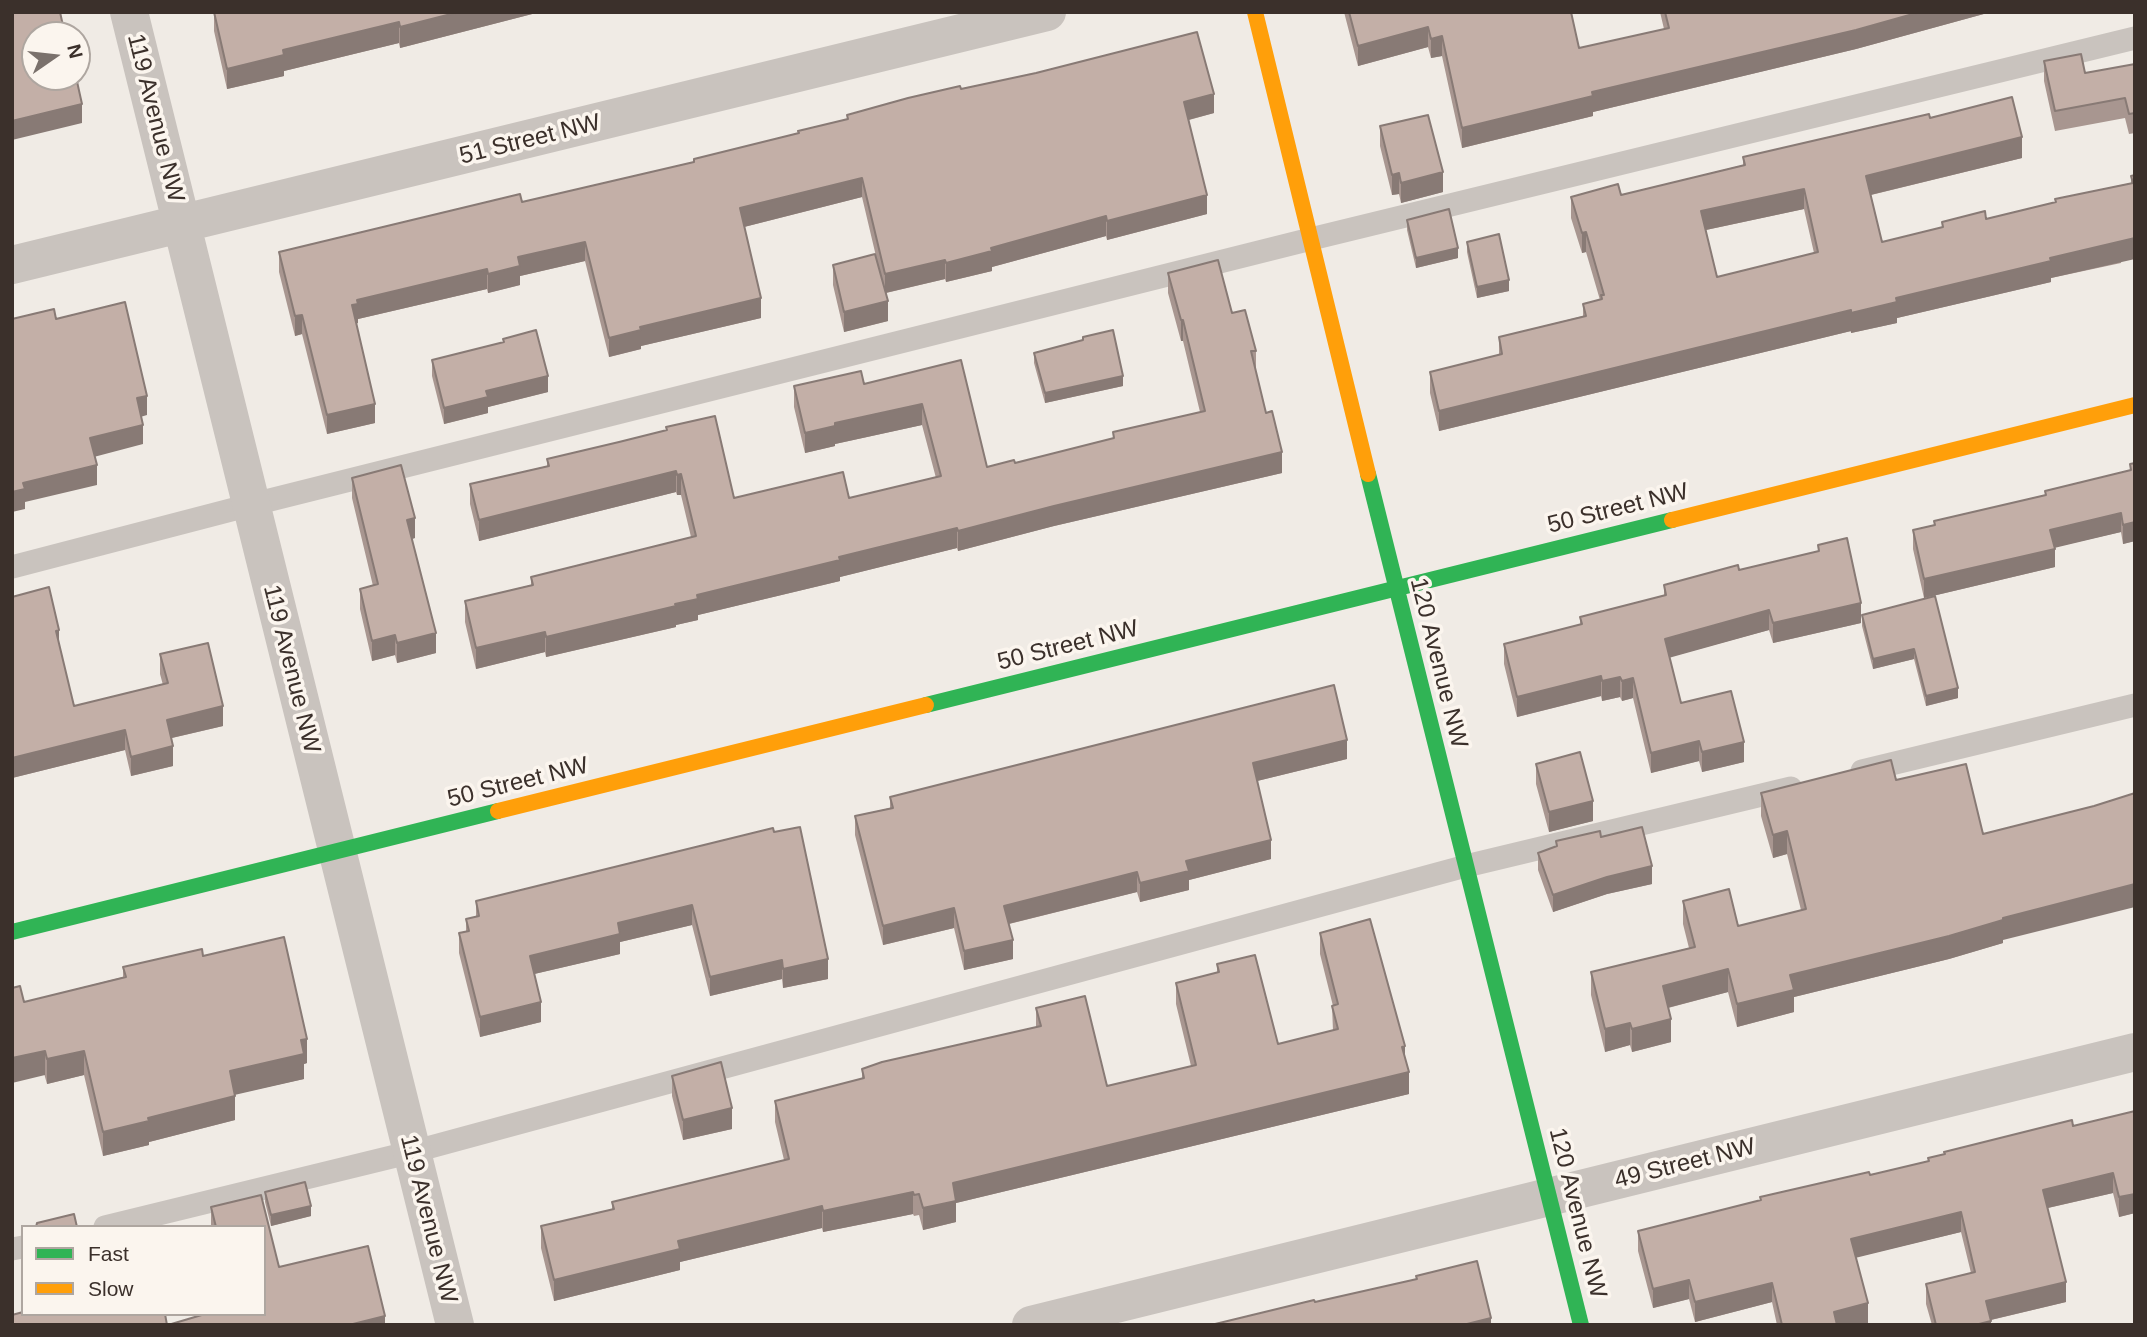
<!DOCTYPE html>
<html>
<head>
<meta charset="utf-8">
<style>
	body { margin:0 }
	#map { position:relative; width:2147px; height:1337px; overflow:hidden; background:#f0ebe5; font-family:Helvetica,sans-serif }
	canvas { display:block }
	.frame { position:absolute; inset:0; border:14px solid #3b302b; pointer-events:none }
	.legend { position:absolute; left:21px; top:1225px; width:245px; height:91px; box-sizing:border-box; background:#fbf5ee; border:2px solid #aea6a0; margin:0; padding:9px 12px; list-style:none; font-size:21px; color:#3b302b }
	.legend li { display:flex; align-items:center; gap:14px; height:35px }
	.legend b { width:35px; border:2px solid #aea6a0 }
	.north { position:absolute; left:21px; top:21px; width:70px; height:70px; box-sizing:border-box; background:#fbf5ee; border:2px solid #aea6a0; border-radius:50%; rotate:76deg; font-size:19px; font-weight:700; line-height:28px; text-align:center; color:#3b302b }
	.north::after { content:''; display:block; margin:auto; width:24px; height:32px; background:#7a716c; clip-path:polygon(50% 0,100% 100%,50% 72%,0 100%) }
</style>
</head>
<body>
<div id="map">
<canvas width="2147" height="1337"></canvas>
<div class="frame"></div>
<ul class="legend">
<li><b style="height:9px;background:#30b455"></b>Fast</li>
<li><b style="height:9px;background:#ff9f0a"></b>Slow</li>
</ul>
<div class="north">N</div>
</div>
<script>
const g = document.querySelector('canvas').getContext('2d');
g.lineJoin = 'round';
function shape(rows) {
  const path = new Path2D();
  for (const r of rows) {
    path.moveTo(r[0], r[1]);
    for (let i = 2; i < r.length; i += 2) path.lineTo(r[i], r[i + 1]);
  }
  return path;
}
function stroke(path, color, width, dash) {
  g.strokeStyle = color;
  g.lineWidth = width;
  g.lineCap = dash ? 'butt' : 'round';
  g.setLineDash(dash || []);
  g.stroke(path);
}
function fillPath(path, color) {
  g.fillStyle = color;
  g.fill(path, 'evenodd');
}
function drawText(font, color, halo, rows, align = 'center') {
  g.font = font + ' Helvetica,sans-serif';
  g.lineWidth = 7;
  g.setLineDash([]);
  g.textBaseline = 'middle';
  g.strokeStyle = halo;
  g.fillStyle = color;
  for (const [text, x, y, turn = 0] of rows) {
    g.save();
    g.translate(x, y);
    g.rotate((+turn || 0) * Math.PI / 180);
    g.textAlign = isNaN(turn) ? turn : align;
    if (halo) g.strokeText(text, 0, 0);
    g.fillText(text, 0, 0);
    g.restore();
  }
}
stroke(shape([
	[12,567,250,505,1311,239,2135,38],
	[1862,771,2135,705],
	[105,1227,412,1152,1466,866,1791,788],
	[12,1249,23,1247]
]), '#c9c3be', 23);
stroke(shape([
	[129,12,455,1325],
	[12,265,1047,12],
	[1031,1325,2135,1052]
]), '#c9c3be', 38);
stroke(shape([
	[1368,474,1581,1325],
	[926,705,1672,520],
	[12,932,498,811]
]), '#30b455', 16);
stroke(shape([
	[1255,12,1368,474],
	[1672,520,2135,405],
	[498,811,926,705]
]), '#ff9f0a', 16);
fillPath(shape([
	[214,12,540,12,400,48,399,43,284,71,284,76,227,89,214,31],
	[1344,12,1571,12,1579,48,1664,29,1660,12,1991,12,1856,49,1593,112,1593,116,1462,148,1442,56,1431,58,1428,47,1358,66],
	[2044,61,2085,73,2135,64,2135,133,2129,134,2125,118,2055,131,2044,81],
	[961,89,1214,113,1189,120,1207,214,1107,240,1106,236,992,267,992,271,946,282,945,279,886,293,888,321,844,332,833,285,833,265,879,269,862,197,744,227,761,318,641,346,641,349,609,357,585,261,520,276,520,285,488,293,487,289,358,319,358,323,356,323,375,423,327,434,302,334,295,336,279,272,279,252,522,202,694,162,847,119,847,115],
	[1930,118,2022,158,1871,195,1882,242,1942,227,1942,222,1986,219,2055,202,2055,199,2131,183,2131,176,2135,175,2121,263,2051,278,2051,282,1897,318,1897,323,1851,333,1851,331,1439,431,1430,393,1430,372,1499,355,1499,337,1583,316,1583,304,1600,300,1586,252,1582,253,1571,218,1571,197,1621,195,1743,165,1743,157],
	[1804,209,1814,253,1717,277,1706,230],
	[1380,126,1443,192,1401,203,1399,194,1392,195,1380,146],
	[1407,220,1458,258,1416,268,1407,230],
	[1467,242,1509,291,1477,298,1467,252],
	[1168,273,1232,313,1256,351,1256,371,1266,413,1282,473,1054,526,958,551,957,548,840,577,840,581,698,615,698,620,676,625,676,627,546,657,545,652,476,669,465,622,465,601,531,585,531,577,691,537,681,495,677,495,676,492,479,541,470,504,470,484,547,466,547,459,619,442,734,498,849,498,936,478,922,425,835,444,835,446,805,453,794,407,794,386,864,384,961,360,987,467,1015,463,1113,438,1113,432,1200,412,1183,341,1181,341,1168,293],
	[1083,337,1123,386,1045,403,1034,363,1034,353,1083,341],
	[503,339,548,392,488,407,488,413,444,424,432,376,432,360,503,342],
	[2135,463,2135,541,2123,544,2121,532,2055,547,2055,567,1924,598,1913,549,1913,530,1934,525,1934,521,2045,495,2045,491,2130,470,2130,464],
	[352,478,415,538,412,539,436,653,397,663,395,655,372,661,360,609,360,589,373,586,352,498],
	[1818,545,1861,623,1773,643,1769,630,1669,657,1681,703,1744,762,1702,772,1699,761,1651,773,1633,698,1622,701,1620,697,1602,701,1601,696,1517,717,1504,664,1504,644,1580,625,1580,617,1664,596,1664,585,1739,570,1818,552],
	[1935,596,1958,698,1926,706,1914,659,1873,669,1862,626,1862,615],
	[59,645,74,706,163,685,160,674,160,654,223,726,172,738,173,766,131,776,125,750,12,778],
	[1347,759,1257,781,1271,859,1189,880,1189,890,1140,902,1137,892,1009,924,1013,959,964,970,954,928,883,945,855,835,855,816,890,808,890,797],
	[1536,764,1593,821,1549,832,1536,784],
	[1896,780,2003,940,2003,943,1949,959,1794,997,1794,1012,1737,1027,1728,992,1668,1008,1671,1042,1632,1052,1630,1045,1605,1052,1591,995,1591,972,1689,948,1683,924,1683,901,1738,926,1801,910,1787,854,1773,858,1761,816,1761,793],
	[773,828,828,979,783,988,782,979,710,996,692,925,620,942,620,954,534,974,541,1022,480,1037,459,953,459,933,466,931,466,919,476,917,476,901],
	[1601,837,1652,884,1607,894,1553,912,1538,870,1538,853,1556,847,1556,841],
	[1320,933,1405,1061,1409,1094,956,1203,956,1222,923,1230,919,1215,914,1216,913,1214,823,1232,822,1228,680,1262,680,1270,554,1301,541,1248,541,1226,612,1210,612,1202,784,1160,775,1122,775,1101,862,1079,862,1069,1036,1027,1036,1008,1107,1086,1191,1066,1176,1004,1176,983,1217,973,1217,964,1278,1044,1333,1031,1332,1006,1333,1006,1320,954],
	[203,956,307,1063,304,1064,304,1079,235,1094,235,1120,149,1142,149,1145,103,1156,84,1075,47,1084,24,1002,123,977,123,967],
	[672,1076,732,1129,683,1140,672,1096],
	[2135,1111,2135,1213,2119,1217,2113,1193,2048,1208,2066,1302,1991,1320,1991,1325,1932,1325,1926,1304,1926,1284,1971,1273,1961,1232,1856,1257,1868,1323,1862,1325,1777,1325,1772,1302,1695,1322,1689,1299,1653,1308,1638,1251,1638,1231,1760,1201,1760,1197,1870,1175,1928,1161,1944,1154,1944,1152,2073,1126],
	[265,1192,311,1216,271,1226,265,1202],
	[261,1195,279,1267,368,1246,385,1316,385,1325,168,1325,205,1314,264,1314,264,1227,211,1227,211,1207]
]), '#a89690');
fillPath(shape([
	[459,12,540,12,400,48,400,27],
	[1920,12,1991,12,1856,49,1593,112,1593,116,1462,148,1462,128,1592,92],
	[399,22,399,43,284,71,284,76,227,89,227,69,283,50],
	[1428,27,1428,47,1358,66,1358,46],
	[1442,36,1442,56,1431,58,1431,39],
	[1214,94,1214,113,1184,121,1184,102],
	[82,104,82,123,12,140,12,121],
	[2022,137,2022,158,1866,196,1866,176],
	[1443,172,1443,192,1401,203,1401,183],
	[1399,173,1399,194,1392,195,1392,175],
	[862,178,862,197,740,228,740,208],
	[1804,189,1804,209,1701,231,1701,211],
	[1207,195,1207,214,1107,240,1107,221],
	[1106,216,1106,236,992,267,992,271,946,282,946,263,991,248],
	[1586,232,1586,252,1582,253,1582,233],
	[2135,238,2135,259,2051,278,2051,282,1897,318,1897,323,1851,333,1851,313,1896,298,2050,258],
	[585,242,585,261,520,276,520,285,488,293,488,274,518,257],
	[1458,248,1458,258,1416,268,1416,258],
	[945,260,945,279,885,293,885,274],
	[487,269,487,289,358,319,358,323,352,325,352,305,357,300],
	[1509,280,1509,291,1477,298,1477,287],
	[761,298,761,318,641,346,641,349,609,357,609,338,640,327],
	[888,301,888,321,844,332,844,312],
	[1851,310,1851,331,1439,431,1439,411],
	[302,315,302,334,295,336,295,316],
	[1181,320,1183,320,1183,341,1181,341],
	[548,376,548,392,488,407,488,413,444,424,444,408,486,391],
	[1123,376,1123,386,1045,403,1045,393],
	[147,396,147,415,137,418,137,398],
	[375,404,375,423,327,434,327,415],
	[922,404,922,425,835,444,835,446,805,453,805,433,835,423],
	[143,425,143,444,90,458,90,438],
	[1282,452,1282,473,1054,526,958,551,958,531,1054,506],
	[97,465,97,485,25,502,25,509,12,512,12,492,23,483],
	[676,471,676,492,479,541,479,520],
	[681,474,681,495,677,495,677,475],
	[2121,513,2121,532,2050,549,2050,530],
	[415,518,415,538,407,540,407,520],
	[2135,522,2135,541,2123,544,2123,525],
	[957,528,957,548,840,577,840,581,698,615,698,620,676,625,676,627,546,657,546,637,675,604,697,595,839,557],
	[2055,549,2055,567,1924,598,1924,579],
	[1861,603,1861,623,1773,643,1773,623],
	[1769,610,1769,630,1665,659,1665,639],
	[59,630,59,650,56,631],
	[545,632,545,652,476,669,476,648],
	[436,633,436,653,397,663,397,643],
	[395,635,395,655,372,661,372,641],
	[1914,649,1914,659,1873,669,1873,659],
	[1601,676,1601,696,1517,717,1517,697],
	[1620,677,1620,697,1602,701,1602,681],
	[1633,678,1633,698,1622,701,1622,681],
	[1958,688,1958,698,1926,706,1926,696],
	[223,706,223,726,167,739,167,720],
	[125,730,125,750,12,778,12,758],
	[1347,740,1347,759,1253,782,1253,763],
	[1699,741,1699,761,1651,773,1651,753],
	[1744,742,1744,762,1702,772,1702,752],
	[173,746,173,766,131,776,131,757],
	[1593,801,1593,821,1549,832,1549,812],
	[1787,831,1787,854,1773,858,1773,835],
	[1271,840,1271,859,1189,880,1189,890,1140,902,1140,883,1186,861],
	[1652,866,1652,884,1607,894,1553,912,1553,895,1607,877],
	[1137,872,1137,892,1004,925,1004,906],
	[2135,884,2135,907,2003,940,2003,943,1949,959,1794,997,1794,1012,1737,1027,1737,1004,1790,975,2003,918],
	[692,905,692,925,620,942,620,954,530,975,530,956,618,923],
	[954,908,954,928,883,945,883,926],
	[1013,940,1013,959,964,970,964,951],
	[828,959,828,979,783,988,783,969],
	[782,960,782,979,710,996,710,977],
	[1728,969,1728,992,1663,1009,1663,986],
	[541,1002,541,1022,480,1037,480,1017],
	[1671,1019,1671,1042,1632,1052,1632,1029],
	[1630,1023,1630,1045,1605,1052,1605,1029],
	[307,1039,307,1063,304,1064,304,1079,230,1096,230,1071,301,1040],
	[1405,1046,1405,1067,1402,1047],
	[45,1051,45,1075,12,1083,12,1058],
	[84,1051,84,1075,47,1084,47,1059],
	[1409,1072,1409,1094,956,1203,956,1222,923,1230,923,1208,953,1183],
	[235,1096,235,1120,149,1142,149,1145,103,1156,103,1132,148,1118],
	[732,1108,732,1129,683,1140,683,1120],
	[2113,1173,2113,1193,2043,1209,2043,1190],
	[913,1192,913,1214,823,1232,823,1211],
	[2135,1194,2135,1213,2119,1217,2119,1197],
	[311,1206,311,1216,271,1226,271,1215],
	[822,1206,822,1228,680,1262,680,1270,554,1301,554,1280,678,1241],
	[1961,1212,1961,1232,1851,1259,1851,1239],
	[1689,1280,1689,1299,1653,1308,1653,1289],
	[2066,1282,2066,1302,1986,1321,1986,1301],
	[1772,1283,1772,1302,1695,1322,1695,1302],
	[1868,1303,1868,1323,1862,1325,1834,1325,1834,1312],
	[385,1316,385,1325,349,1325],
	[1491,1318,1491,1325,1463,1325],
	[1991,1321,1991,1325,1975,1325]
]), '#887a75');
const building = shape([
	[12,12,60,12,65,35,35,35,35,77,76,77,82,104,12,121,12,12],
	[214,12,459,12,400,27,399,22,283,50,284,55,227,69,214,12],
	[1349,12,1571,12,1579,48,1669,28,1665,12,1920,12,1856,30,1592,92,1593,96,1462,128,1442,36,1431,39,1428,27,1358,46,1349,12],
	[1197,32,1214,94,1184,102,1207,195,1107,221,1106,216,991,248,992,251,946,263,945,260,885,274,862,178,740,208,761,298,640,327,641,330,609,338,585,242,518,257,520,266,488,274,487,269,357,300,358,304,352,305,375,404,327,415,302,315,295,316,279,252,520,194,522,202,694,162,694,159,799,133,798,131,848,119,847,115,908,98,960,86,961,89,1036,73,1197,32],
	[2081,54,2085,73,2135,64,2135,113,2129,114,2125,98,2055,111,2044,61,2081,54],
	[2012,97,2022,137,1866,176,1882,242,1943,227,1942,222,1985,211,1986,219,2056,202,2055,199,2133,183,2131,176,2135,175,2135,238,2050,258,2051,261,1896,298,1897,302,1851,313,1851,310,1439,411,1430,372,1502,354,1499,337,1586,316,1583,304,1602,299,1601,295,1604,295,1586,232,1582,233,1571,197,1618,184,1621,195,1745,165,1743,157,1929,114,1930,118,2012,97],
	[1804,189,1818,252,1717,277,1701,211,1804,189],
	[1428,115,1443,172,1401,183,1399,173,1392,175,1380,126,1428,115],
	[1449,209,1458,248,1416,258,1407,220,1449,209],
	[1499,234,1509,280,1477,287,1467,242,1499,234],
	[875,254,888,301,844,312,833,265,875,254],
	[1218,260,1232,313,1245,310,1256,351,1251,351,1266,413,1272,411,1282,452,1054,506,958,531,957,528,839,557,840,560,697,595,698,599,675,604,676,606,546,637,545,632,476,648,465,601,533,585,531,577,696,536,681,474,677,475,676,471,479,520,470,484,549,466,547,459,619,442,667,430,666,427,715,416,734,498,843,472,849,498,941,476,922,404,835,423,835,426,805,433,794,386,861,371,864,384,961,360,987,467,1014,460,1015,463,1114,438,1113,432,1205,411,1183,320,1181,320,1168,273,1218,260],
	[125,302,147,396,137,398,143,425,90,438,97,465,23,483,25,489,12,492,12,319,54,309,56,319,125,302],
	[536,330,548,376,486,391,488,397,444,408,432,360,504,342,503,339,536,330],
	[1113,330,1123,376,1045,393,1034,353,1083,340,1083,337,1113,330],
	[2135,463,2135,522,2123,525,2121,513,2050,530,2055,549,1924,579,1913,530,1935,525,1934,521,2046,495,2045,491,2131,470,2130,464,2135,463],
	[401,465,415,518,407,520,436,633,397,643,395,635,372,641,360,589,378,584,352,478,401,465],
	[1847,538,1861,603,1773,623,1769,610,1665,639,1681,703,1731,691,1744,742,1702,752,1699,741,1651,753,1633,678,1622,681,1620,677,1602,681,1601,676,1517,697,1504,644,1582,624,1580,617,1666,595,1664,585,1738,565,1739,570,1819,551,1818,545,1847,538],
	[49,587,59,630,56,631,74,706,168,683,160,654,208,643,223,706,167,720,173,746,131,757,125,730,12,758,12,597,49,587],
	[1935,596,1958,688,1926,696,1914,649,1873,659,1862,615,1935,596],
	[1334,685,1347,740,1253,763,1271,840,1186,861,1189,871,1140,883,1137,872,1004,906,1013,940,964,951,954,908,883,926,855,816,893,808,890,797,1334,685],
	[1580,752,1593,801,1549,812,1536,764,1580,752],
	[1891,760,1896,780,1966,764,1983,834,2094,806,2135,793,2135,884,2003,918,2003,920,1949,936,1790,975,1794,990,1737,1004,1728,969,1663,986,1671,1019,1632,1029,1630,1023,1605,1029,1591,972,1695,947,1683,901,1729,889,1738,926,1806,909,1787,831,1773,835,1761,793,1891,760],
	[800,827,828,959,783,969,782,960,710,977,692,905,618,923,620,934,530,956,541,1002,480,1017,459,933,469,931,466,919,479,916,476,901,773,828,774,832,800,827],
	[1642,827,1652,866,1607,877,1553,895,1538,853,1557,846,1556,841,1600,831,1601,837,1642,827],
	[1370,919,1405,1046,1402,1047,1409,1072,953,1183,956,1201,923,1208,919,1194,914,1195,913,1192,823,1211,822,1206,678,1241,680,1249,554,1280,541,1226,614,1209,612,1202,789,1159,775,1101,864,1078,862,1069,882,1062,1041,1026,1036,1008,1085,996,1107,1086,1196,1065,1176,983,1219,972,1217,964,1255,955,1278,1044,1338,1029,1332,1006,1338,1004,1320,933,1370,919],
	[284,937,307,1039,301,1040,304,1054,230,1071,235,1096,148,1118,149,1121,103,1132,84,1051,47,1059,45,1051,12,1058,12,988,20,986,24,1002,126,977,123,967,202,949,203,956,284,937],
	[721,1062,732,1108,683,1120,672,1076,721,1062],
	[2135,1111,2135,1194,2119,1197,2113,1173,2043,1190,2066,1282,1986,1301,1991,1321,1975,1325,1936,1325,1926,1284,1975,1272,1961,1212,1851,1239,1868,1303,1834,1312,1837,1325,1782,1325,1772,1283,1695,1302,1689,1280,1653,1289,1638,1231,1761,1200,1760,1197,1869,1172,1870,1175,1929,1161,1928,1158,1945,1154,1944,1152,2072,1120,2073,1126,2135,1111],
	[305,1182,311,1206,271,1215,265,1192,305,1182],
	[261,1195,279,1267,368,1246,385,1316,349,1325,168,1325,205,1314,264,1314,264,1227,216,1227,211,1207,261,1195],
	[74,1214,77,1227,36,1227,37,1223,74,1214],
	[1477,1261,1491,1318,1463,1325,1211,1325,1314,1300,1315,1302,1417,1279,1416,1276,1477,1261],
	[23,1312,23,1314,165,1314,167,1325,12,1325,12,1315,23,1312]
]);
fillPath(building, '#c3afa7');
stroke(building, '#887a75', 2);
drawText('24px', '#3b302b', '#fbf5ee', [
	["119 Avenue NW",155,118,76],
	["51 Street NW",530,140,-14],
	["50 Street NW",1618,509,-14],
	["50 Street NW",1068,646,-14],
	["120 Avenue NW",1438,663,76],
	["119 Avenue NW",291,669,76],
	["50 Street NW",518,783,-14],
	["49 Street NW",1685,1164,-14],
	["120 Avenue NW",1577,1213,76],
	["119 Avenue NW",428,1219,76]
]);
</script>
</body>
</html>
